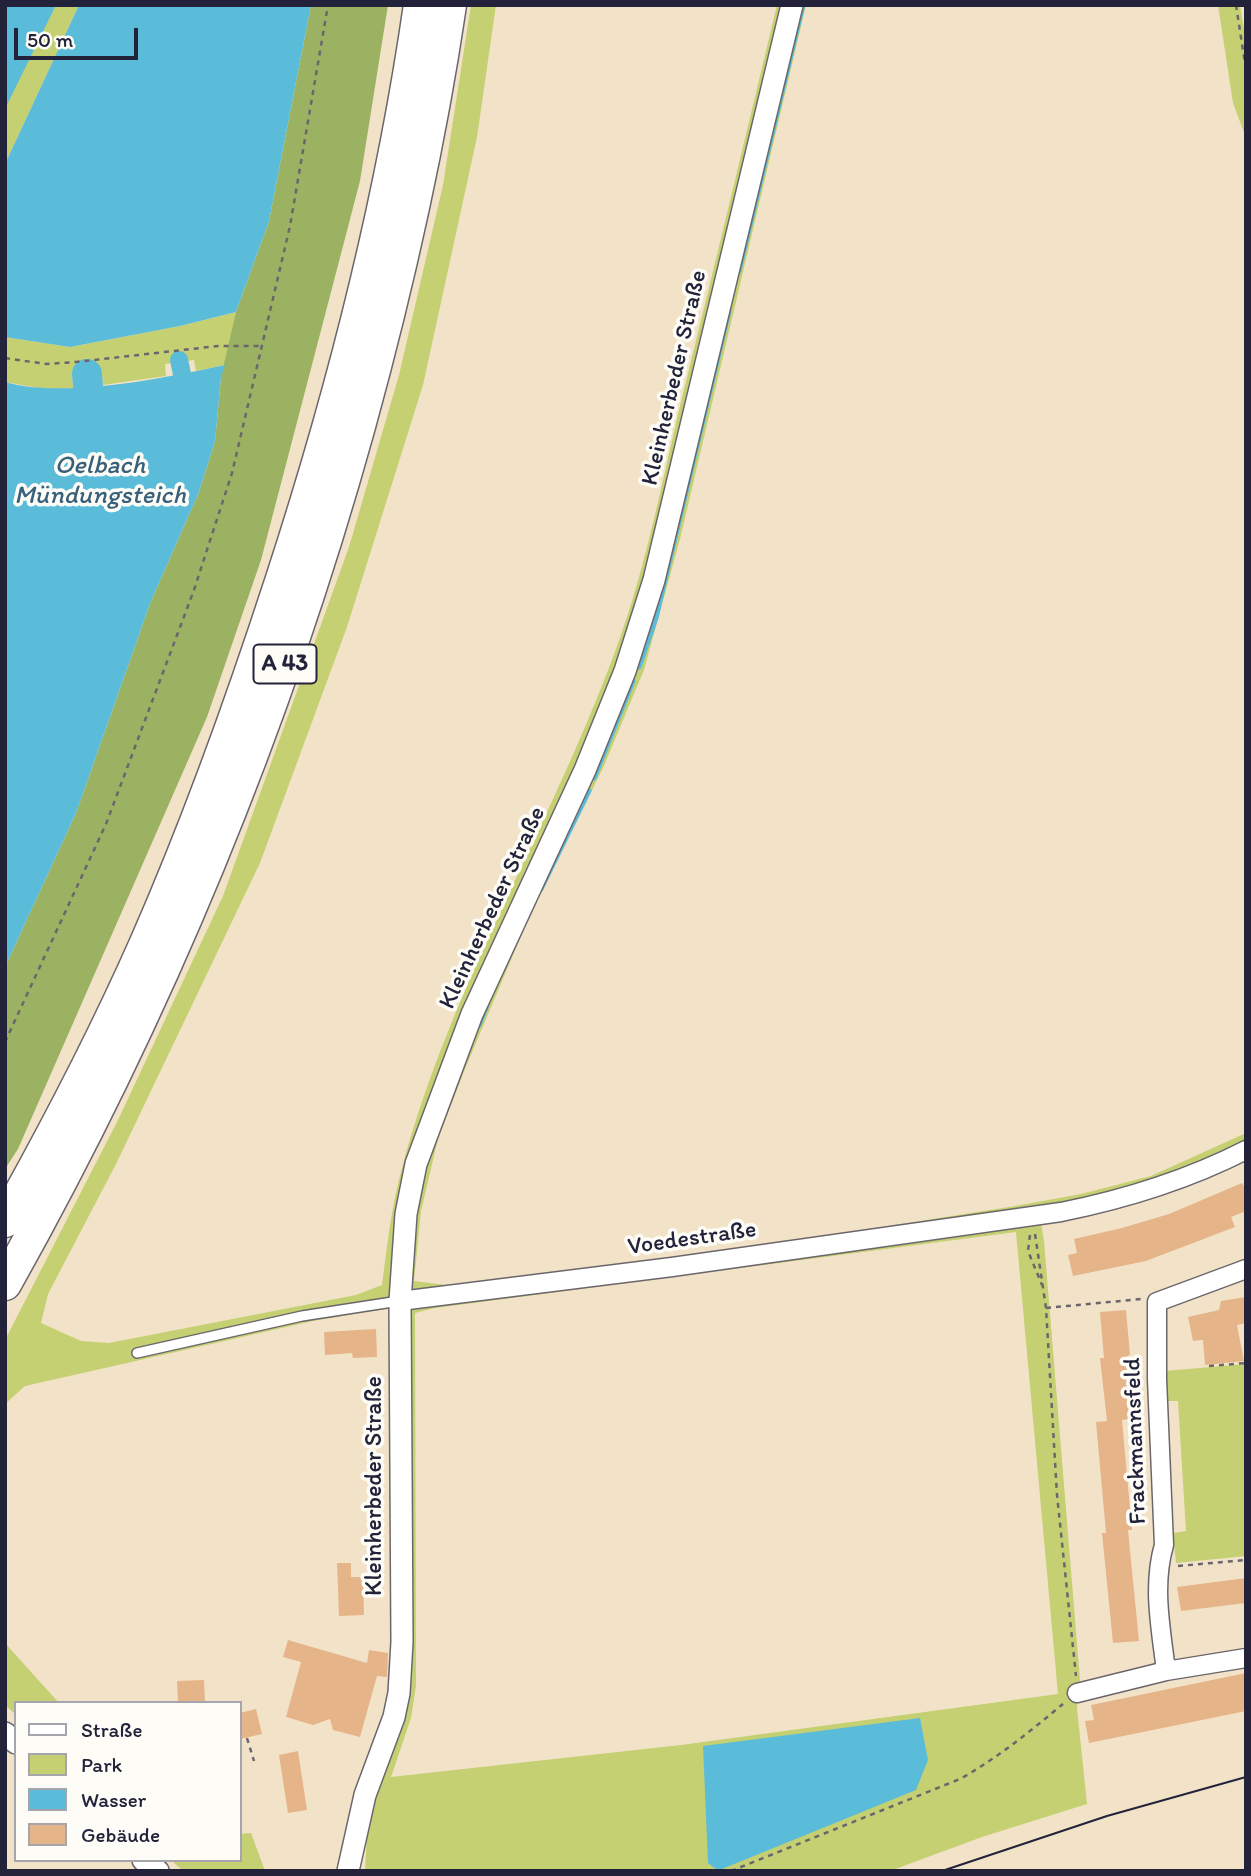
<!DOCTYPE html>
<html>
<head>
<meta charset="utf-8">
<style>
  body { margin:0 }
  #map { position:relative; width:1251px; height:1876px; overflow:hidden; background:#f2e3c8; font-family:Itim,sans-serif }
  canvas { display:block }
  .frame { position:absolute; inset:0; border:7px solid #22223b; pointer-events:none }
  .legend { position:absolute; left:14px; top:1701px; width:228px; height:161px; box-sizing:border-box; background:#fdfcf7; border:2px solid #a5a5ac; margin:0; padding:9px 12px; list-style:none; font-size:21px; color:#22223b }
  .legend li { display:flex; align-items:center; gap:14px; height:35px }
  .legend b { width:35px; border:2px solid #a5a5ac }
  .scale { position:absolute; left:14px; top:28px; width:124px; height:32px; box-sizing:border-box; border:4px solid #22223b; border-top:0; padding-left:9px; font-size:21px; line-height:24px; white-space:nowrap; color:#22223b; -webkit-text-stroke:5px #fdfcf7; paint-order:stroke }
</style>
</head>
<body>
<div id="map">
<canvas width="1251" height="1876"></canvas>
<div class="frame"></div>
<ul class="legend">
<li><b style="height:9px;background:#fff"></b>Straße</li>
<li><b style="height:19px;background:#c4d071"></b>Park</li>
<li><b style="height:19px;background:#5bbcda"></b>Wasser</li>
<li><b style="height:19px;background:#e6b489"></b>Gebäude</li>
</ul>
<div class="scale">50 m</div>
</div>
<script>
const ctx = document.querySelector('canvas').getContext('2d');
ctx.lineJoin = 'round';
function fill(path, color) {
  ctx.fillStyle = color;
  ctx.fill(path, 'evenodd');
}
function strokePath(path, color, width, dash) {
  ctx.strokeStyle = color;
  ctx.lineWidth = width;
  ctx.lineCap = dash ? 'butt' : 'round';
  ctx.setLineDash(dash || []);
  ctx.stroke(path);
}
function write(font, color, halo, rows, align = 'center') {
  ctx.font = font + ' Itim,sans-serif';
  ctx.lineWidth = 7;
  ctx.setLineDash([]);
  ctx.textBaseline = 'middle';
  ctx.strokeStyle = halo;
  ctx.fillStyle = color;
  for (const [text, x, y, turn = 0] of rows) {
    ctx.save();
    ctx.translate(x, y);
    ctx.rotate((+turn || 0) * Math.PI / 180);
    ctx.textAlign = isNaN(turn) ? turn : align;
    if (halo) ctx.strokeText(text, 0, 0);
    ctx.fillText(text, 0, 0);
    ctx.restore();
  }
}
fill(new Path2D(`
  M54 5H79L5 164V108Z
  M471 5H496L477 137 423 385 347 627 260 863 116 1164 48 1294 41 1323 81 1341 109 1343 356 1295 382 1285C387 1247 391 1209 401 1172 450 984 557 817 621 635 647 561 662 482 680 406 713 272 745 139 777 5H806L680 539 644 670 603 768 532 910 465 1069 438 1139 421 1211 414 1281 446 1285 498 1280 756 1247 1015 1206 1081 1194 1151 1176 1246 1133V1141L1190 1168 1114 1194 1039 1211 1044 1241 1080 1680 1077 1708 1087 1804 982 1837 890 1871H365L368 1816 378 1740 394 1672 391 1308 313 1321 25 1386 5 1404V1340L118 1120 223 896 349 547 399 375 443 185ZM1016 1232 1058 1694 681 1745 391 1777 411 1718 416 1686 415 1313 435 1308Z
  M1218 5H1240L1246 42V138L1233 103Z
  M236 312 225 365 196 371 194 360 165 364 166 376 103 385 102 373 72 376 73 388 50 390 5 382V337L70 347 180 326Z
  M1246 1364V1556L1176 1563 1173 1533 1186 1531 1178 1401H1165V1371Z
  M5 1643 59 1703H16V1715L5 1705Z
  M251 1833 265 1871H183L171 1860H240V1834Z`), '#c4d071');
fill(new Path2D(`
  M311 5H388L360 181 261 560 207 717 18 1149 5 1169V967L76 813 151 601 199 492 215 441 221 377 236 312 269 221Z`), '#9bb263');
fill(new Path2D(`
  M5 5H56L5 109Z
  M79 5H311L269 221 236 312 180 326 70 347 5 337V164Z
  M225 365 221 377 215 441 199 492 151 601 76 813 5 967V382C65 399 164 378 225 365Z
  M920 1718 928 1760 916 1790 722 1869 717 1870 708 1863 703 1746Z`), '#5bbcda');
strokePath(new Path2D(`
  M739 271 803 5
  M639 667 656 618 729 311
  M594 778 633 681
  M541 889 589 791
  M479 1025 487 1005`), '#5bbcda', 5);
strokePath(new Path2D(`
  M179 360 182 374`), '#5bbcda', 18);
strokePath(new Path2D(`
  M87 374 88 386`), '#5bbcda', 30);
fill(new Path2D(`
  M1242 1183 1246 1190V1211L1231 1217 1235 1227 1146 1261 1073 1276 1068 1255 1077 1253 1074 1239 1122 1228 1169 1214Z
  M1246 1297V1323L1237 1325 1244 1361 1205 1365 1203 1340 1193 1341 1188 1317 1219 1310 1221 1301Z
  M1126 1310 1130 1355 1127 1356 1133 1419 1122 1420 1132 1530H1128L1139 1641 1113 1643 1102 1533H1106L1096 1422 1107 1421 1100 1358H1104L1100 1312Z
  M376 1329 377 1357 353 1358 352 1353 325 1355 324 1332Z
  M337 1563H351V1577H363L364 1615 339 1616Z
  M1246 1578V1603L1181 1611 1177 1587Z
  M288 1640 367 1663 369 1650 388 1653 387 1677 377 1676 360 1737 333 1730 330 1719 313 1725 286 1717 301 1662 283 1657Z
  M1246 1673V1711L1089 1743 1085 1721 1094 1720 1091 1705Z
  M204 1680 205 1703H178L177 1681Z
  M256 1709 262 1734 240 1739V1713Z
  M298 1751 307 1810 288 1813 279 1755Z`), '#e6b489');
const service = new Path2D(`
  M137 1353 302 1316 399 1301`);
const minor = new Path2D(`
  M400 1301 672 1267 1061 1212C1126 1199 1187 1180 1246 1150
  M1166 1671C1161 1629 1152 1586 1164 1545L1157 1379V1302L1246 1269
  M1077 1693 1166 1671 1246 1658`);
const tertiary = new Path2D(`
  M5 1733 16 1743
  M143 1860 158 1871
  M348 1871 365 1795 394 1717 399 1693 402 1642 400 1301 406 1214 416 1164 472 1014 585 770 625 671 654 580 792 5`);
const motorway = new Path2D(`
  M5 1221C56 1130 104 1038 146 943 198 825 242 702 282 579 343 392 392 200 420 5
  M5 1284C157 1013 276 725 359 426 397 288 429 147 450 5`);
strokePath(service, '#6b666c', 12);
strokePath(minor, '#6b666c', 21);
strokePath(tertiary, '#6b666c', 24);
strokePath(motorway, '#6b666c', 35);
strokePath(new Path2D(`
  M1236 5 1246 70
  M5 358 46 364 76 362 218 346H262
  M5 1042 106 824 194 590 232 473 290 226 328 5
  M1035 1234 1046 1308 1057 1495 1076 1676
  M1030 1235 1028 1251 1042 1285
  M1046 1308 1141 1299
  M1209 1366 1246 1363
  M1178 1566 1246 1560
  M247 1738 254 1761
  M731 1871 960 1779C999 1757 1029 1732 1063 1704`), '#6b666c', 2.5, [5, 5]);
strokePath(service, '#fff', 9);
strokePath(minor, '#fff', 18);
strokePath(tertiary, '#fff', 21);
strokePath(motorway, '#fff', 32);
strokePath(new Path2D(`
  M942 1871 1107 1816 1246 1777`), '#22223b', 2);
for (const [x, y, w] of [
  [285,664,63]
]) {
  const box = new Path2D();
  box.roundRect(x - w / 2, y - 19.5, w, 39, 5);
  ctx.fillStyle = '#fdfcf7';
  ctx.fill(box);
  strokePath(box, '#22223b', 2);
}
write('bold 23px', '#22223b', null, [
  ["A 43",285,664]
]);
write('24px', '#22223b', '#fdfcf7', [
  ["Kleinherbeder Straße",675,378,-77],
  ["Kleinherbeder Straße",493,908,-65],
  ["Voedestraße",692,1239,-8],
  ["Frackmannsfeld",1136,1441,-92],
  ["Kleinherbeder Straße",375,1486,-90]
]);
write('italic 26px', '#39607b', '#fdfcf7', [
  ["Oelbach",100,466],
  ["Mündungsteich",100,496]
]);
</script>
</body>
</html>
